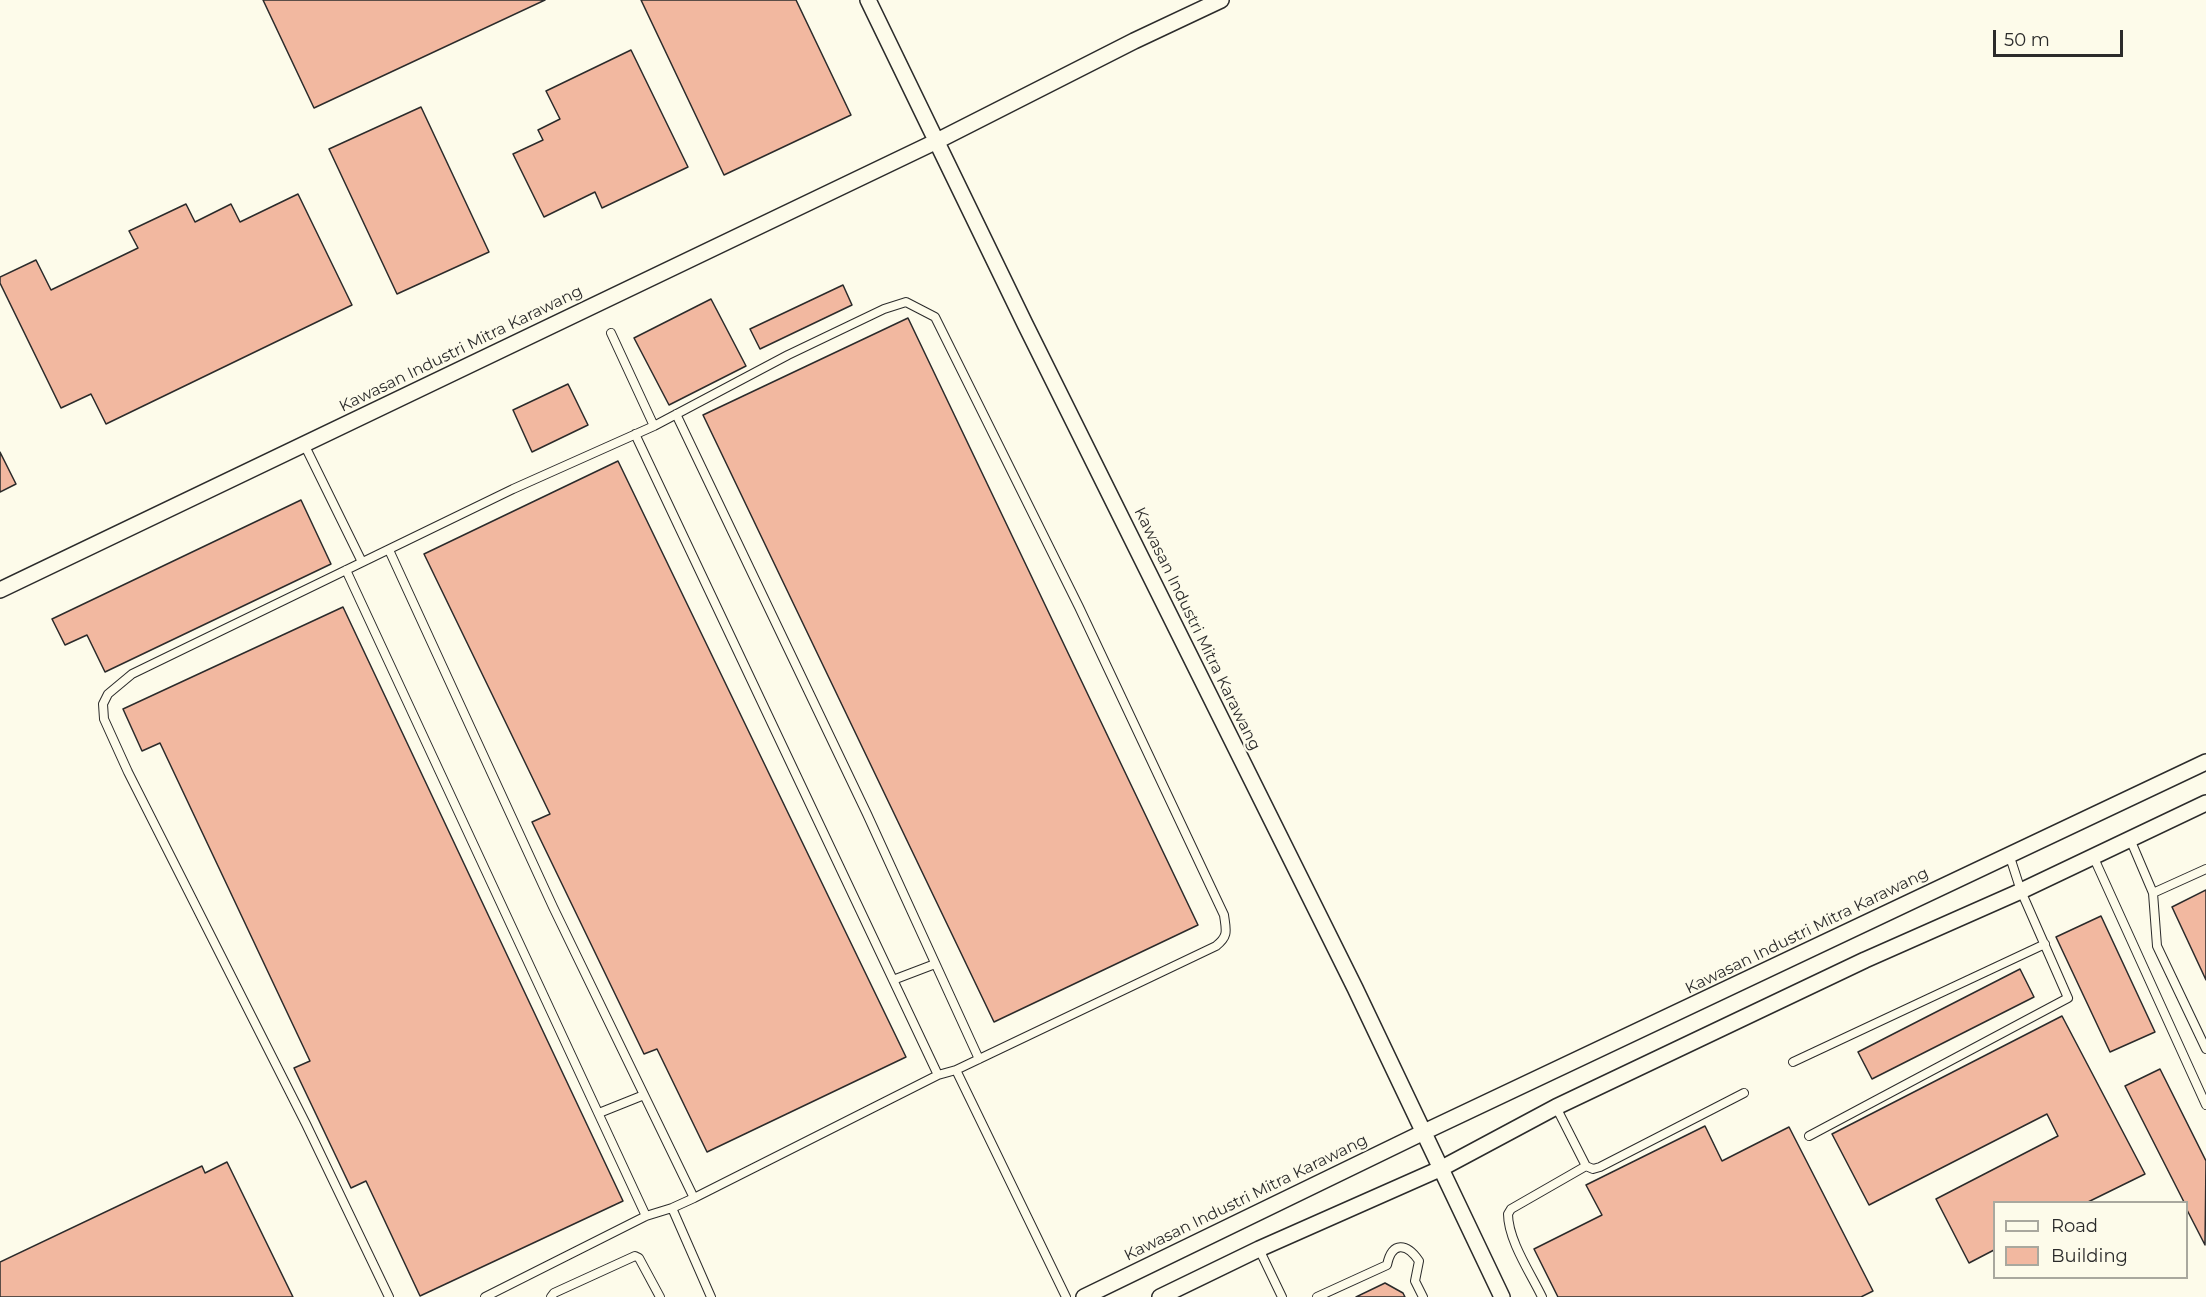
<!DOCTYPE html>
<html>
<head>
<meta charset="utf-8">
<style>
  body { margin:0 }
  #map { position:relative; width:2206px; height:1297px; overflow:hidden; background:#fdfbea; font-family:Montserrat,sans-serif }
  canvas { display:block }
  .legend { position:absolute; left:1993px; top:1201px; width:195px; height:78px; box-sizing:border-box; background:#fdfbea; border:2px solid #a9a89e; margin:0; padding:8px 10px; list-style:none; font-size:18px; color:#2b2b2b }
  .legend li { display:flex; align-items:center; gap:12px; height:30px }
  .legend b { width:30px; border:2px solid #a9a89e }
  .scale { position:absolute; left:1993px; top:30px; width:130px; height:27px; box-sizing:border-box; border:3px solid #2b2b2b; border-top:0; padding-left:8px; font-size:18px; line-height:21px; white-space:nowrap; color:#2b2b2b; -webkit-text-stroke:4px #fdfbea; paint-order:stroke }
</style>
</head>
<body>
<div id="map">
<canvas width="2206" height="1297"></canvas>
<ul class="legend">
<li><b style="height:8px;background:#fdfbea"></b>Road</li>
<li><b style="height:16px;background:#f2b8a0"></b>Building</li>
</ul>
<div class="scale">50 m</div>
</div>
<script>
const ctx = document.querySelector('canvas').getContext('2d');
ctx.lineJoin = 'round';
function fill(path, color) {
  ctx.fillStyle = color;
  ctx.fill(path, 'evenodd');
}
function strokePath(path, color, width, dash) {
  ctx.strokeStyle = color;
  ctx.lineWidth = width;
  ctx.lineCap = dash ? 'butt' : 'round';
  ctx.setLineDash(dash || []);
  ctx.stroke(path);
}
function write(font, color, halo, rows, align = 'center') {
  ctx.font = font + ' Montserrat,sans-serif';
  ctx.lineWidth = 4.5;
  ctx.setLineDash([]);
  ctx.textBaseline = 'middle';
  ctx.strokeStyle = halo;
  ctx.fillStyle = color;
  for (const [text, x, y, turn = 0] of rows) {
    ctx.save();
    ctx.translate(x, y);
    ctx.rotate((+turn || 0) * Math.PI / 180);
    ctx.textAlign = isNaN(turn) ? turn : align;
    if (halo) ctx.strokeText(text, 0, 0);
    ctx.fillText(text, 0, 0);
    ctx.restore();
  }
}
const building = new Path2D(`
  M263 0H545L314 108Z
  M641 0H796L851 115 724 175Z
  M631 50 688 167 602 208 595 192 544 217 513 154 543 140 538 130 560 119 546 91Z
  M421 107 489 252 397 294 329 149Z
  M298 194 352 305 106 424 91 394 61 408 0 283V277L36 260 51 290 138 248 129 231 186 204 195 222 231 204 240 222Z
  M843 285 852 305 760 349 750 329Z
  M711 299 746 366 669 405 634 338Z
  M908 318 1198 925 994 1022 703 415Z
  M568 384 588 425 532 452 513 410Z
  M0 452 16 484 0 492Z
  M618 461 906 1057 707 1152 657 1049 644 1054 532 822 550 814 424 554Z
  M301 500 331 564 105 672 87 635 65 645 52 619Z
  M343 607 623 1201 420 1296 366 1181 351 1188 294 1068 310 1061 160 743 142 751 123 709Z
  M2206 890V980L2172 907Z
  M2101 916 2155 1032 2110 1052 2056 937Z
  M2020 969 2034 997 1872 1079 1858 1052Z
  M2062 1016 2145 1174 2088 1202H1994V1250L1969 1263 1936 1199 2058 1136 2047 1114 1869 1205 1832 1134Z
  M2160 1069 2206 1161 2205 1245 2186 1208V1202H2184L2125 1086Z
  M1705 1126 1722 1161 1789 1127 1873 1291 1861 1297H1558L1534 1249 1602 1215 1586 1185Z
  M227 1162 293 1297H0V1262L202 1166 205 1173Z
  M1385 1283 1403 1293 1405 1297H1356Z`);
fill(building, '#f2b8a0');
strokePath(building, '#2b2b2b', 1.5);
const lane = new Path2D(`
  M611 333 654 426
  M676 414 867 814 979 1059
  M635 434 938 1075
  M304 444 362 562
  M389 550 553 907 694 1198
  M346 570 646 1216
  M2130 839 2153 893 2157 946 2206 1049
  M2093 856 2206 1105
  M2153 893 2206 869
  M893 980 935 964
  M1793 1062 2045 944
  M956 1070 1066 1297
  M1556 1107 1586 1166 1593 1169 1600 1167 1744 1093
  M599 1113 644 1095
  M1809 1136 2068 998 2021 891 2009 854
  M672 1208 711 1297
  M1259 1249 1282 1297
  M389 1297 306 1124 128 772 104 719 103 704 108 694 132 674 513 489 654 426 788 355 884 309 906 302 935 317 1079 607 1224 915C1226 930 1229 936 1216 946L956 1070 938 1075 694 1198 672 1208 646 1216 485 1297
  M551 1297 554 1293 635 1256 639 1258 660 1297
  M1317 1297 1387 1265C1392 1241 1407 1243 1419 1261L1415 1281 1423 1297
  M1542 1297C1531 1274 1508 1240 1508 1214L1511 1209 1586 1166`);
const street = new Path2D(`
  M868 0 1025 324 1355 988 1502 1297
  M0 590 937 141 1134 41 1221 0
  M1084 1297 1424 1132 2206 762
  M1160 1297 1259 1249 1442 1168 1556 1107 1865 960 2021 891 2206 803`);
strokePath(lane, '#2b2b2b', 10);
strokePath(street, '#2b2b2b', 18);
strokePath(lane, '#fdfbea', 8);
strokePath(street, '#fdfbea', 15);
write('16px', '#2b2b2b', '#fdfbea', [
  ["Kawasan Industri Mitra Karawang",461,349,-26],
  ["Kawasan Industri Mitra Karawang",1197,629,64],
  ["Kawasan Industri Mitra Karawang",1807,931,-26],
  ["Kawasan Industri Mitra Karawang",1246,1198,-26]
]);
</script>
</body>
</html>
